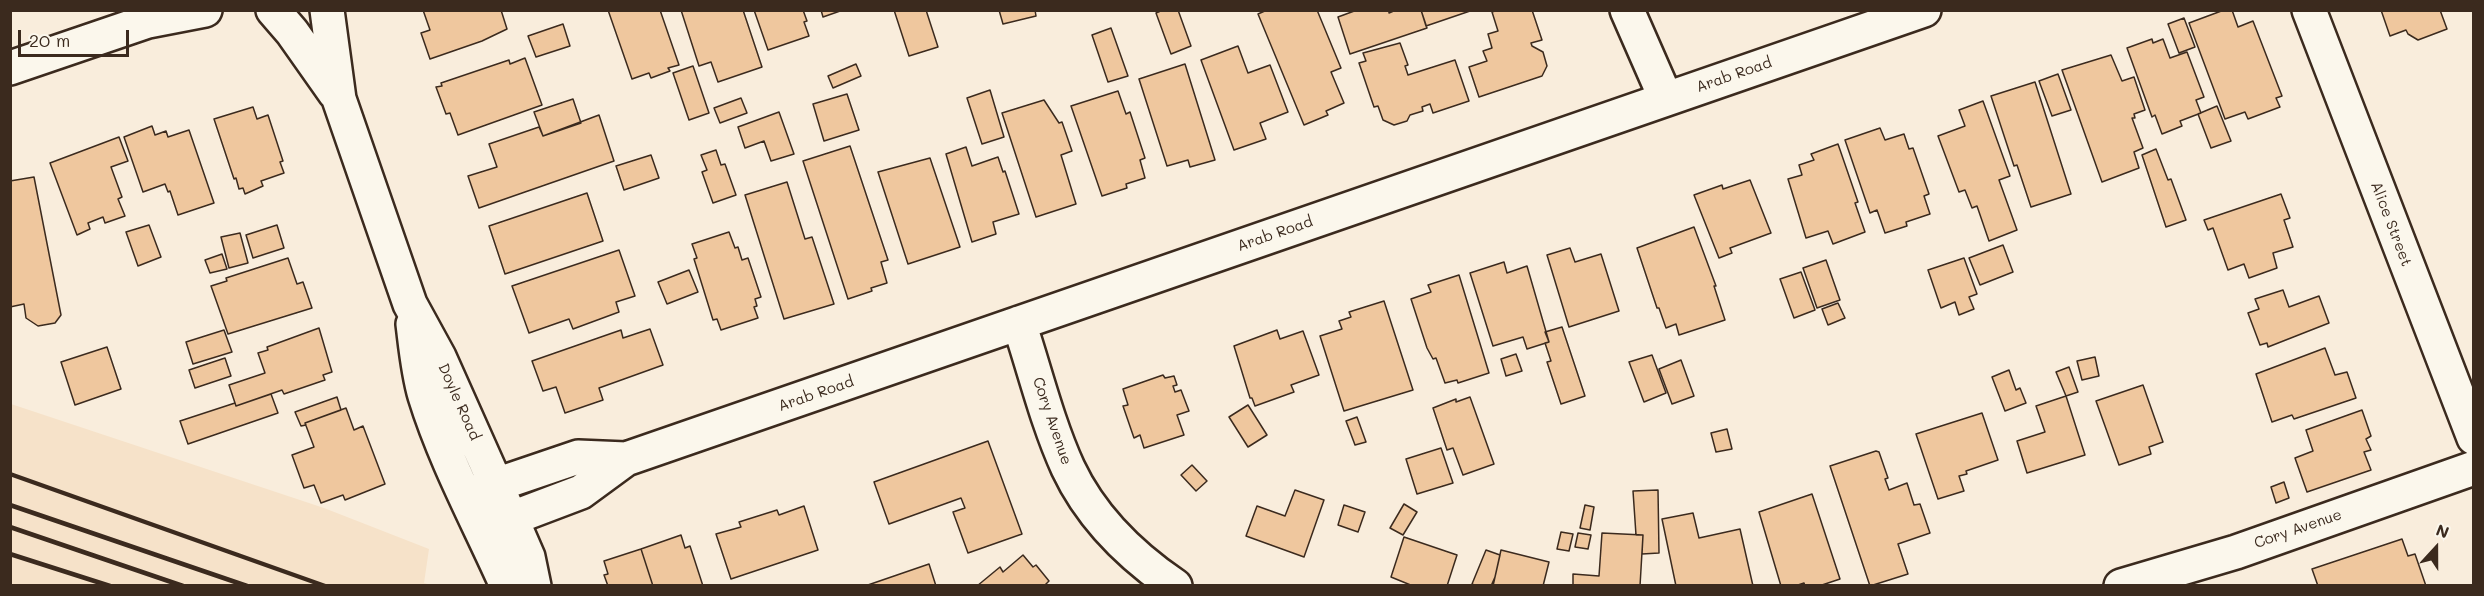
<!DOCTYPE html>
<html>
<head>
<meta charset="utf-8">
<style>
  body { margin:0 }
  #map { position:relative; width:2484px; height:596px; overflow:hidden; background:#f9eddc; font-family:Mali,sans-serif }
  canvas { display:block }
  .frame { position:absolute; inset:0; border:12px solid #3b2a1e; pointer-events:none }
  .north { position:absolute; left:2406px; top:518px; width:60px; height:60px; -webkit-text-stroke:4px #fbf7ec; paint-order:stroke; rotate:21deg; font-size:16px; font-weight:700; line-height:24px; text-align:center; color:#3b2a1e }
  .north::after { content:''; display:block; margin:auto; width:21px; height:27px; background:#3b2a1e; clip-path:polygon(50% 0,100% 100%,50% 72%,0 100%) }
  .scale { position:absolute; left:18px; top:30px; width:111px; height:27px; box-sizing:border-box; border:3px solid #3b2a1e; border-top:0; padding-left:8px; font-size:18px; line-height:21px; white-space:nowrap; color:#3b2a1e; -webkit-text-stroke:4px #fbf7ec; paint-order:stroke }
</style>
</head>
<body>
<div id="map">
<canvas width="2484" height="596"></canvas>
<div class="frame"></div>
<div class="north">N</div>
<div class="scale">20 m</div>
</div>
<script>
const ctx = document.querySelector('canvas').getContext('2d');
ctx.lineJoin = 'round';
function fill(path, color) {
  ctx.fillStyle = color;
  ctx.fill(path, 'evenodd');
}
function strokePath(path, color, width, dash) {
  ctx.strokeStyle = color;
  ctx.lineWidth = width;
  ctx.lineCap = dash ? 'butt' : 'round';
  ctx.setLineDash(dash || []);
  ctx.stroke(path);
}
function write(font, color, halo, rows, align = 'center') {
  ctx.font = font + ' Mali,sans-serif';
  ctx.lineWidth = 6;
  ctx.setLineDash([]);
  ctx.textBaseline = 'middle';
  ctx.strokeStyle = halo;
  ctx.fillStyle = color;
  for (const [text, x, y, turn = 0] of rows) {
    ctx.save();
    ctx.translate(x, y);
    ctx.rotate((+turn || 0) * Math.PI / 180);
    ctx.textAlign = isNaN(turn) ? turn : align;
    if (halo) ctx.strokeText(text, 0, 0);
    ctx.fillText(text, 0, 0);
    ctx.restore();
  }
}
fill(new Path2D(`
  M11 404 324 508 429 549 424 583 431 585H11Z`), '#f6e2c9');
const building = new Path2D(`
  M423 10H501L507 29 482 41 430 59 421 33 430 30Z
  M608 10H660L679 65 668 68 670 71 651 78 649 73 632 79Z
  M681 10H743L762 67 718 82 711 62 699 66Z
  M754 10H803L807 21 804 22 809 36 768 50Z
  M821 10H843L823 17Z
  M894 10H926L938 47 909 56Z
  M999 10H1035L1036 16 1003 24Z
  M1163 10H1178L1191 46 1171 54 1156 13Z
  M1267 10H1317L1341 68 1331 72 1344 103 1326 111 1328 115 1304 125 1258 14Z
  M1357 10H1389V13L1396 10H1421L1427 28 1350 54 1338 17Z
  M1421 10H1473L1426 26Z
  M1498 10H1532L1542 40 1531 43 1532 46 1543 52 1547 66 1542 76 1479 97 1469 67 1487 61 1483 51 1492 48 1488 34 1498 31 1492 12Z
  M2224 10H2232L2238 27 2253 21 2282 96 2276 98 2280 107 2248 119 2245 112 2225 119 2189 23Z
  M2381 10H2440L2447 29 2418 40 2408 34 2406 30 2390 36Z
  M2184 18 2195 47 2179 53 2168 24Z
  M563 24 570 46 536 57 528 36Z
  M1111 28 1128 76 1108 82 1092 35Z
  M2152 39 2153 43 2163 39 2170 58 2187 52 2204 97 2196 100 2201 113 2180 121 2182 126 2162 134 2155 115 2152 117 2127 48Z
  M1400 43 1408 65 1405 66 1408 75 1455 60 1469 101 1433 113 1430 104 1422 107 1423 111 1410 115 1407 121 1394 125 1383 120 1378 106 1374 107 1359 63 1366 61 1363 53Z
  M1238 46 1248 73 1270 65 1288 112 1260 123 1266 139 1234 150 1201 60Z
  M2111 55 2122 81 2134 77 2145 110 2134 114 2135 118H2132L2143 148 2134 152 2139 168 2102 182 2062 70Z
  M525 58 542 105 458 135 450 113 446 114 436 87 442 86 441 83 509 60 510 64Z
  M856 64 861 76 833 88 828 76Z
  M1185 64 1215 160 1190 167 1188 160 1167 166 1139 79Z
  M693 66 709 113 689 120 673 73Z
  M2058 74 2071 110 2052 116 2039 81Z
  M2035 82 2071 194 2031 207 2017 165 2014 166 1991 96Z
  M990 90 1004 137 982 144 967 98Z
  M1118 91 1126 114 1130 112 1145 158 1140 160 1145 178 1126 184 1127 188 1102 196 1071 106Z
  M847 94 859 130 824 141 813 104Z
  M741 98 747 113 720 123 714 108Z
  M573 99 581 123 543 136 534 112Z
  M1044 100 1059 123 1062 122 1072 151 1061 155 1076 204 1036 217 1002 113Z
  M1983 101 2010 176 1999 180 2017 230 1989 241 1977 206 1972 208 1965 190 1959 192 1938 136 1965 126 1959 110Z
  M2217 106 2231 141 2211 148 2198 114Z
  M253 107 257 119 268 115 283 161 280 162 284 173 261 181 263 186 245 194 243 188 239 189 236 178 234 179 214 119Z
  M779 112 794 154 771 161 764 141 745 148 738 127Z
  M599 115 614 161 479 208 468 176 497 167 489 144 539 127 543 136Z
  M152 126 155 135 166 131 168 137 189 130 214 203 178 215 170 191 168 192 165 184 143 192 124 137Z
  M1880 128 1885 140 1904 134 1909 149 1913 148 1929 194 1924 196 1930 214 1906 222 1907 226 1885 233 1877 210 1870 213 1845 140Z
  M119 137 128 161 111 167 122 197 118 199 125 216 105 223 103 217 88 223 90 229 77 235 50 163Z
  M1838 144 1858 202 1855 203 1865 232 1833 244 1828 231 1806 238 1788 179 1802 175 1799 165 1814 160 1811 154Z
  M850 146 888 260 881 262 887 283 871 288 872 291 848 299 803 161Z
  M966 147 972 166 998 157 1003 172 1005 171 1019 214 993 222 996 234 972 242 946 154Z
  M2156 149 2168 180 2171 179 2186 220 2166 227 2142 155Z
  M716 150 721 165 725 164 736 195 713 203 702 172 707 170 701 155Z
  M651 155 659 178 624 190 616 166Z
  M930 158 960 247 908 264 878 172Z
  M34 177 61 315 55 323 38 326 26 318 24 304 10 307V181Z
  M1750 180 1771 233 1730 248 1732 253 1719 258 1694 195 1722 185 1723 189Z
  M787 182 805 239 812 237 834 304 784 319 745 195Z
  M587 193 603 241 505 274 489 226Z
  M2281 194 2290 218 2284 220 2293 247 2273 253 2277 268 2249 278 2244 264 2228 270 2213 228 2208 230 2204 220Z
  M149 225 161 257 138 266 126 232Z
  M277 225 284 248 253 258 246 235Z
  M1694 227 1716 286H1714L1725 320 1679 335 1676 324 1666 328 1659 308H1657L1637 248Z
  M729 232 735 248 738 247 742 260 748 258 761 297 755 299 757 306 754 307 758 318 721 330 717 319 713 320 694 259 697 258 692 244Z
  M240 233 248 263 229 268 221 237Z
  M2003 245 2013 272 1980 285 1969 258Z
  M1570 248 1575 262 1601 254 1619 311 1569 327 1547 255Z
  M619 250 635 296 616 302 619 312 573 329 569 319 529 333 512 286Z
  M222 254 227 269 210 273 205 260Z
  M288 258 297 284 303 282 312 308 228 334 211 286 227 281 226 278Z
  M1964 258 1977 294 1969 297 1974 309 1959 315 1955 302 1941 308 1928 270Z
  M1826 260 1840 300 1817 308 1803 268Z
  M1504 262 1507 273 1527 266 1549 342 1527 349 1523 337 1493 346 1470 273Z
  M689 270 698 292 667 304 658 282Z
  M1801 272 1815 310 1794 318 1780 279Z
  M1459 275 1489 373 1458 383 1457 380 1445 383 1436 358 1433 359 1427 348 1411 299 1431 292 1428 285Z
  M2283 290 2289 307 2319 296 2329 323 2268 347 2267 343 2260 345 2248 313 2259 309 2255 299Z
  M1384 301 1413 390 1344 411 1320 336 1342 329 1339 321 1351 317 1349 312Z
  M1838 303 1845 318 1828 325 1822 309Z
  M1562 327 1585 396 1561 404 1547 362 1551 361 1545 343 1549 342 1545 332Z
  M319 328 332 372 323 375 325 380 284 394 282 390 236 406 229 385 265 373 258 353 268 350 267 347Z
  M650 329 663 365 599 388 603 400 565 413 556 387 543 391 532 361 621 330 623 338Z
  M224 330 232 352 193 364 186 342Z
  M1277 330 1280 339 1303 331 1319 375 1291 385 1294 392 1255 406 1252 398H1250L1234 346Z
  M107 347 121 389 75 405 61 362Z
  M2325 348 2335 375 2347 372 2356 398 2294 419 2292 415 2272 422 2256 374Z
  M1516 354 1522 371 1506 376 1501 359Z
  M1652 355 1666 393 1644 402 1629 362Z
  M2095 357 2099 376 2082 380 2077 361Z
  M225 358 231 376 195 388 189 370Z
  M1681 360 1694 396 1672 404 1659 369Z
  M2069 367 2078 392 2066 396 2056 372Z
  M2009 370 2016 390 2020 388 2026 403 2005 411 1992 377Z
  M1163 375 1165 378 1174 376 1177 385 1173 386 1175 392 1181 390 1189 411 1177 415 1184 435 1144 448 1140 435 1134 438 1123 406 1128 405 1123 389Z
  M2143 385 2163 442 2149 447 2151 454 2119 465 2096 401Z
  M271 394 278 413 188 444 180 421 235 403 236 406Z
  M2066 396 2085 455 2027 473 2017 441 2045 432 2036 406Z
  M337 397 341 410 305 423 306 425 301 426 295 412Z
  M1470 397 1494 464 1463 475 1453 448 1447 450 1433 408 1456 399V402Z
  M1248 405 1267 435 1248 447 1229 417Z
  M346 408 354 430 363 426 385 484 345 500 343 495 321 503 314 485 304 488 292 455 314 447 305 423Z
  M2362 410 2371 436 2366 439 2371 450 2364 452 2371 470 2307 492 2295 458 2313 451 2306 430Z
  M1982 413 1998 460 1966 471 1967 474 1959 476 1964 491 1938 499 1916 434Z
  M1357 417 1366 442 1355 445 1346 421Z
  M1727 429 1732 449 1716 452 1711 433Z
  M988 441 1022 534 968 553 953 512 965 508 961 498 889 524 874 482Z
  M1441 448 1453 483 1417 494 1406 459Z
  M1876 451 1879 452 1888 478 1885 479 1889 490 1907 483 1914 505 1920 504 1930 533 1898 544 1908 574 1870 586 1830 466Z
  M1192 465 1207 481 1196 491 1181 475Z
  M2284 482 2289 498 2276 503 2271 487Z
  M1295 490 1324 500 1304 557 1246 536 1257 506 1285 516Z
  M1658 490 1659 553 1642 554 1643 535H1636L1633 491Z
  M1812 494 1840 579 1819 586H1805L1804 583 1795 586H1781L1759 512Z
  M1404 504 1417 512 1403 535 1390 528Z
  M1344 505 1365 512 1358 532 1338 525Z
  M1585 505 1594 507 1590 530 1580 528Z
  M804 506 818 550 731 579 716 534 741 527 739 522 777 510 779 515Z
  M1693 513 1699 538 1740 529 1753 586H1676L1662 519Z
  M1561 532 1573 534 1569 551 1557 549Z
  M1578 533 1591 535 1588 549 1575 547Z
  M1602 533 1643 535 1640 586H1573V574L1599 576Z
  M681 535 685 548 690 546 703 586H653L641 549Z
  M1404 537 1457 555 1447 586H1413L1391 577Z
  M2402 539 2408 556 2415 554 2426 586H2318L2312 569Z
  M641 549 653 586H608L604 575 608 574 604 561Z
  M1486 550 1500 555 1495 577 1491 586H1477L1472 584Z
  M1501 550 1549 562 1543 586H1493Z
  M1023 555 1033 567 1036 565 1049 581 1044 586H977L1000 567 1003 572Z
  M929 564 936 586H865Z`);
fill(building, '#efc79e');
strokePath(building, '#3b2a1e', 1.5);
const street = new Path2D(`
  M1627 10 1666 99
  M2309 10 2474 438
  M1019 323C1035 371 1047 422 1068 468 1091 517 1131 556 1175 586
  M469 494 578 457 626 459
  M486 528 581 492 626 459 1924 10
  M2121 586 2236 552 2474 468`);
const secondary = new Path2D(`
  M273 10 292 32 335 93
  M327 10 339 99 410 304 439 357 518 534 528 557 534 586
  M10 68 148 21 205 10
  M413 324C416 348 418 372 425 396 445 461 479 523 507 586`);
strokePath(street, '#3b2a1e', 38);
strokePath(secondary, '#3b2a1e', 38);
strokePath(street, '#fbf7ec', 33);
strokePath(secondary, '#fbf7ec', 33);
strokePath(new Path2D(`
  M10 474 325 586
  M10 505 247 586
  M10 527 183 586
  M10 554 110 586`), '#3b2a1e', 4.5);
write('15px', '#3b2a1e', '#fbf7ec', [
  ["Arab Road",1734,75,-19],
  ["Alice Street",2391,224,69],
  ["Arab Road",1275,234,-19],
  ["Arab Road",816,394,-19],
  ["Doyle Road",459,402,66],
  ["Cory Avenue",1052,421,71],
  ["Cory Avenue",2298,529,-19]
]);
</script>
</body>
</html>
